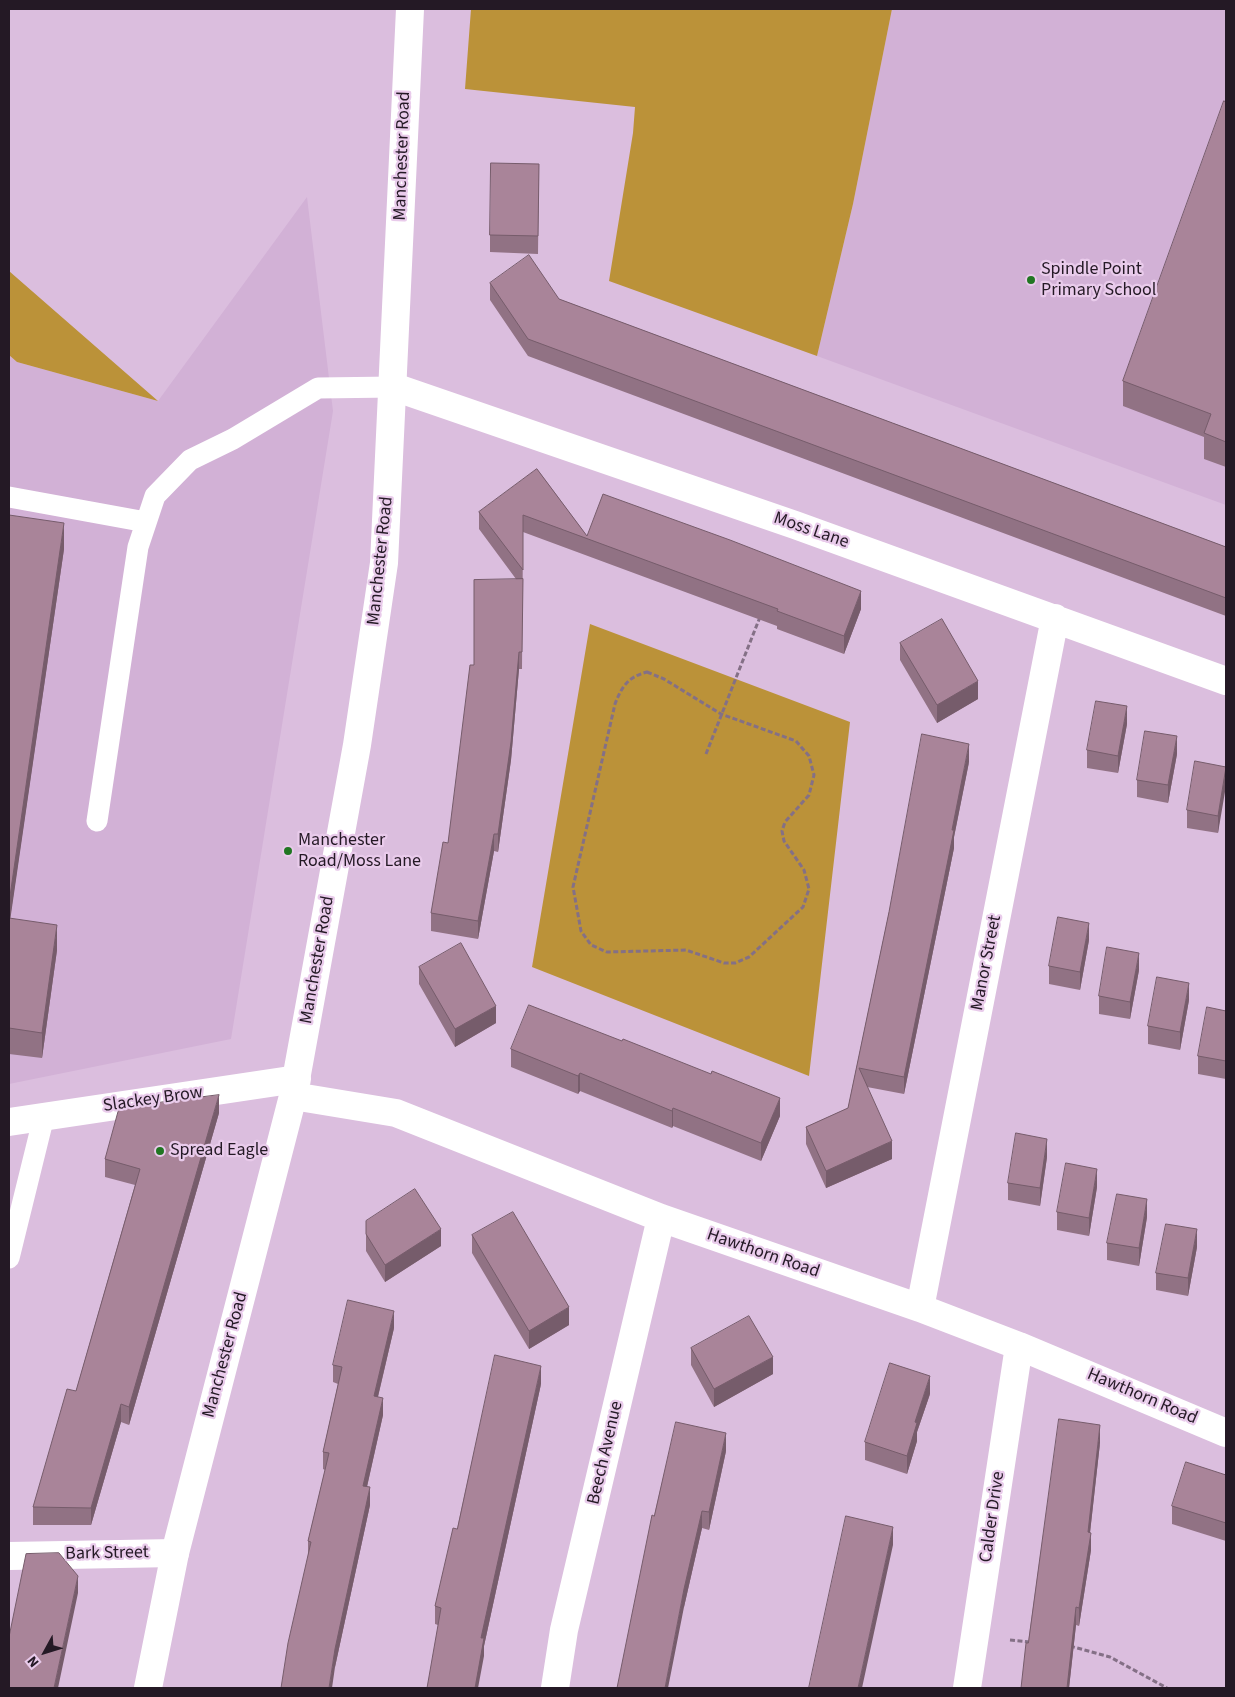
<!DOCTYPE html>
<html>
<head>
<meta charset="utf-8">
<style>
  body { margin:0 }
  #map { position:relative; width:1235px; height:1697px; overflow:hidden; background:#dbbede; font-family:"Source Sans 3",sans-serif }
  canvas { display:block }
  .frame { position:absolute; inset:0; border:10px solid #241925; pointer-events:none }
  .north { position:absolute; left:20px; top:1627px; width:50px; height:50px; -webkit-text-stroke:4px #e9cbeb; paint-order:stroke; rotate:231deg; font-size:14px; font-weight:700; line-height:20px; text-align:center; color:#241925 }
  .north::after { content:''; display:block; margin:auto; width:18px; height:22px; background:#241925; clip-path:polygon(50% 0,100% 100%,50% 72%,0 100%) }
</style>
</head>
<body>
<div id="map">
<canvas width="1235" height="1697"></canvas>
<div class="frame"></div>
<div class="north">N</div>
</div>
<script>
const ctx = document.querySelector('canvas').getContext('2d');
ctx.lineJoin = 'round';
function fill(path, color) {
  ctx.fillStyle = color;
  ctx.fill(path, 'evenodd');
}
function strokePath(path, color, width, dash) {
  ctx.strokeStyle = color;
  ctx.lineWidth = width;
  ctx.lineCap = dash ? 'butt' : 'round';
  ctx.setLineDash(dash || []);
  ctx.stroke(path);
}
function write(font, color, halo, rows, align = 'center') {
  ctx.font = font + ' "Source Sans 3",sans-serif';
  ctx.lineWidth = 4.5;
  ctx.setLineDash([]);
  ctx.textBaseline = 'middle';
  ctx.strokeStyle = halo;
  ctx.fillStyle = color;
  for (const [text, x, y, turn = 0] of rows) {
    ctx.save();
    ctx.translate(x, y);
    ctx.rotate((+turn || 0) * Math.PI / 180);
    ctx.textAlign = isNaN(turn) ? turn : align;
    if (halo) ctx.strokeText(text, 0, 0);
    ctx.fillText(text, 0, 0);
    ctx.restore();
  }
}
fill(new Path2D(`
  M892 9H1226V505L817 356 853 204Z
  M307 197 333 411 231 1039 9 1084V355L17 362 158 401Z`), '#d2b1d6');
fill(new Path2D(`
  M471 9H892L853 204 817 356 609 281 633 133 635 107 465 89Z
  M9 271 158 401 17 362 9 355Z
  M590 624 850 722 809 1076 532 967Z`), '#bb9239');
strokePath(new Path2D(`
  M647 672 664 679 721 714 796 741 809 756 814 775 809 795 785 822 782 831 784 841 804 870 809 889 803 907 749 957 735 963H724L686 950 607 952 591 945 581 931 573 887 615 704C622 686 628 677 647 672Z
  M706 754 760 617
  M1010 1640 1031 1642
  M1070 1646 1110 1657 1167 1688`), '#847086', 3, [5, 2.5]);
strokePath(new Path2D(`
  M9 497 146 522
  M97 821 138 547 155 496 190 460 233 439 318 388 394 387
  M9 1258 44 1116`), '#fff', 21);
strokePath(new Path2D(`
  M394 387 795 525 1226 681
  M293 1096 396 1113 661 1218 920 1308 1019 1346 1226 1433
  M920 1308 1055 618
  M9 1556 175 1553
  M555 1688 564 1630 661 1218
  M967 1688 1019 1346`), '#fff', 28);
strokePath(new Path2D(`
  M9 1122 297 1079`), '#fff', 28);
strokePath(new Path2D(`
  M148 1688 175 1553 293 1096 357 745 384 563 410 9`), '#fff', 28);
fill(new Path2D(`
  M1226 102V467L1204 459V437L1123 406V381Z
  M539 164 538 254 490 252V235Z
  M490 283 559 299 1226 547V616L528 356 490 300Z
  M537 469 587 536 861 609 844 654 777 629V626L523 532 522 669H519L511 760 498 852 494 851 478 939 431 931V913L448 843 474 665 516 579 479 529V512Z
  M9 515 64 549 10 918 57 950 42 1058 9 1054Z
  M900 643 978 699 937 723 900 660Z
  M1127 724 1118 773 1087 768V750Z
  M1177 754 1168 803 1137 797V780Z
  M969 762 954 837V848L904 1094 867 1087 892 1159 826 1188 806 1144V1127L848 1108 889 912Z
  M1226 767 1218 833 1187 828V810Z
  M1089 940 1080 990 1049 984V966Z
  M419 967 496 1023 455 1047 419 984Z
  M1139 970 1130 1019 1099 1014V996Z
  M1189 1000 1180 1050 1148 1044V1026Z
  M1226 1011V1079L1198 1074V1056Z
  M622 1041 780 1116 761 1161 673 1126 672 1128 580 1091 578 1094 511 1067V1049Z
  M219 1113 129 1425 121 1422 91 1525H33V1507L76 1391 135 1185 105 1177V1159Z
  M1047 1157 1040 1206 1008 1200V1183Z
  M1097 1187 1089 1236 1057 1230V1212Z
  M1147 1217 1139 1266 1107 1260V1243Z
  M366 1221 441 1246 385 1282 366 1251Z
  M472 1235 569 1325 529 1349 472 1253Z
  M1197 1247 1188 1296 1156 1290V1273Z
  M394 1328 378 1397 383 1415 367 1487 370 1505 335 1667 308 1555V1541L325 1470 323 1469V1452L338 1384 333 1382V1365Z
  M691 1348 773 1374 714 1407 691 1365Z
  M541 1384 484 1646V1656L438 1625 435 1624V1606L457 1529Z
  M930 1394 917 1432V1441L907 1474 865 1460V1442Z
  M1100 1443 1090 1533 1091 1550 1079 1626 1076 1625 1069 1688 1028 1643Z
  M726 1451 709 1530 702 1528 684 1607 654 1516Z
  M1226 1475V1541L1172 1524V1506Z`), '#917284');
fill(new Path2D(`
  M64 523V549L9 928V903Z
  M861 591V609L844 654V636Z
  M519 652V669L511 760 498 852V834Z
  M978 681V699L937 723V705Z
  M1127 706V724L1118 773V756Z
  M1177 736V754L1168 803V785Z
  M969 744V762L954 837V848L904 1094V1077Z
  M1226 768V786L1218 833V816Z
  M494 834V851L478 939V921Z
  M1089 923V940L1080 990V972Z
  M57 925V950L42 1058V1033Z
  M1139 953V970L1130 1019V1002Z
  M1189 983V1000L1180 1050V1032Z
  M496 1006V1023L455 1047V1029Z
  M580 1073V1091L578 1094V1076Z
  M219 1095V1113L129 1425V1407Z
  M780 1098V1116L761 1161V1143Z
  M673 1108V1126L672 1128V1111Z
  M1047 1139V1157L1040 1206V1188Z
  M892 1141V1159L826 1188V1171Z
  M1097 1169V1187L1089 1236V1218Z
  M1147 1199V1217L1139 1266V1248Z
  M441 1229V1246L385 1282V1265Z
  M1197 1229V1247L1188 1296V1278Z
  M569 1307V1325L529 1349V1331Z
  M394 1311V1328L374 1413V1396Z
  M773 1357V1374L714 1407V1389Z
  M541 1366V1384L484 1646V1656L478 1688H475L481 1638Z
  M930 1376V1394L917 1432V1441L907 1474V1456L915 1422Z
  M383 1398V1415L363 1504V1486Z
  M121 1404V1422L91 1525V1508Z
  M1100 1425V1443L1088 1550V1532Z
  M726 1433V1451L709 1530V1512Z
  M370 1487V1505L335 1667 332 1688H329L335 1649Z
  M702 1511V1528L684 1607 668 1688H665L684 1589Z
  M893 1527V1545L862 1688H858Z
  M1091 1533V1550L1079 1626V1608Z
  M78 1576V1593L58 1688H54Z
  M1076 1607V1625L1069 1688H1067Z`), '#765c6b');
const building = new Path2D(`
  M1224 101 1226 102V442L1204 433 1211 414 1123 381Z
  M491 163 539 164 538 236 490 235Z
  M529 255 559 299 1226 547V598L528 339 490 283Z
  M537 469 587 536 603 494 730 540 861 591 844 636 777 611 778 609 523 515V570L479 512Z
  M9 515 64 523 9 903Z
  M523 579 522 652H519L511 742 498 834H494L478 921 431 913 443 842 448 843 470 665H474V580Z
  M942 619 978 681 937 705 900 643Z
  M1096 701 1127 706 1118 756 1087 750Z
  M1145 731 1177 736 1168 785 1137 780Z
  M922 734 969 744 952 830H954L904 1077 859 1068 892 1141 826 1171 806 1127 848 1108 889 912Z
  M1195 761 1226 767 1218 816 1187 810Z
  M1058 917 1089 923 1080 972 1049 966Z
  M9 918 57 925 42 1033 9 1028Z
  M461 943 496 1006 455 1029 419 967Z
  M1107 947 1139 953 1130 1002 1099 996Z
  M1157 977 1189 983 1180 1032 1148 1026Z
  M529 1005 622 1041 623 1039 711 1074 712 1071 780 1098 761 1143 673 1108 672 1111 580 1073 578 1076 511 1049Z
  M1207 1007 1226 1011V1061L1198 1056Z
  M219 1095 129 1407 121 1404 91 1508 33 1507 67 1389 76 1391 140 1169 105 1159 119 1108Z
  M1016 1133 1047 1139 1040 1188 1008 1183Z
  M1066 1163 1097 1169 1089 1218 1057 1212Z
  M415 1189 441 1229 385 1265 366 1234V1221Z
  M1117 1194 1147 1199 1139 1248 1107 1243Z
  M513 1212 569 1307 529 1331 472 1235Z
  M1166 1224 1197 1229 1188 1278 1156 1273Z
  M348 1300 394 1311 374 1396 383 1398 363 1486 370 1487 335 1649 329 1688H281L288 1643 311 1542 308 1541 329 1453 323 1452 342 1367 333 1365Z
  M749 1316 773 1357 714 1389 691 1348Z
  M495 1355 541 1366 481 1638H484L475 1688H427L441 1608 435 1606 453 1528 457 1529Z
  M890 1363 930 1376 915 1422 917 1423 907 1456 865 1442Z
  M1059 1419 1100 1425 1088 1532 1091 1533 1079 1608 1076 1607 1067 1688H1021L1026 1643H1028Z
  M676 1422 726 1433 709 1512 702 1511 684 1589 665 1688H617L652 1515 654 1516Z
  M1186 1462 1226 1475V1523L1172 1506Z
  M846 1516 893 1527 858 1688H809Z
  M59 1553 78 1576 54 1688H9V1637L26 1554Z`);
fill(building, '#a98499');
strokePath(building, '#765c6b', 1);
for (const [x, y, r, color] of [
  [1031,280,5,"#207622"],
  [288,851,5,"#207622"],
  [160,1151,5,"#207622"]
]) {
  const dot = new Path2D();
  dot.arc(x, y, r, 0, 2 * Math.PI);
  ctx.fillStyle = color;
  ctx.fill(dot);
  strokePath(dot, '#e9cbeb', 2);
}
write('18px', '#241925', '#e9cbeb', [
  ["Manchester Road",403,156,-88],
  ["Moss Lane",811,531,19],
  ["Manchester Road",381,561,-84],
  ["Manchester Road",318,960,-80],
  ["Manor Street",987,963,-79],
  ["Slackey Brow",153,1100,-8],
  ["Hawthorn Road",763,1254,19],
  ["Manchester Road",226,1355,-75],
  ["Hawthorn Road",1142,1397,23],
  ["Beech Avenue",606,1453,-77],
  ["Calder Drive",993,1517,-82],
  ["Bark Street",107,1554,-1]
]);
write('18px', '#241925', '#e9cbeb', [
  ["Spindle Point",1041,270],
  ["Primary School",1041,291],
  ["Manchester",298,841],
  ["Road/Moss Lane",298,862],
  ["Spread Eagle",170,1151]
], 'left');
</script>
</body>
</html>
